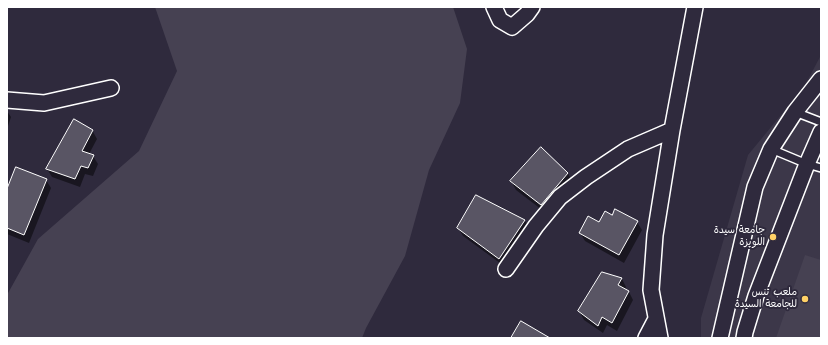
<!DOCTYPE html>
<meta charset="utf-8">
<style>
body{margin:0}
#map{position:relative;width:828px;height:345px;overflow:hidden;background:#2f2a3d;font-family:Kalam,sans-serif}
canvas{display:block}
.frame{position:absolute;inset:0;border:8px solid #fff;pointer-events:none}
</style>
<div id="map">
<canvas width="828" height="345"></canvas>
<div class="frame"></div>
</div>
<script>
const ctx = document.querySelector('canvas').getContext('2d');
ctx.lineJoin = 'round';
function fillPath(path, color) { ctx.fillStyle = color; ctx.fill(path, 'evenodd'); }
function trace(path, color, width, dash) { ctx.strokeStyle = color; ctx.lineWidth = width; ctx.lineCap = dash ? 'butt' : 'round'; ctx.setLineDash(dash || []); ctx.stroke(path); }
function drawText(font, color, halo, rows, align = 'center') {
  ctx.font = font + ' Kalam,"Playpen Sans Arabic",sans-serif'; ctx.lineWidth = 4; ctx.setLineDash([]); ctx.textBaseline = 'middle'; ctx.strokeStyle = halo; ctx.fillStyle = color; for (const [text, x, y, turn = 0] of rows) {
    ctx.save(); ctx.translate(x, y); ctx.rotate((+turn || 0) * Math.PI / 180); ctx.textAlign = isNaN(turn) ? turn : align; if (halo) ctx.strokeText(text, 0, 0); ctx.fillText(text, 0, 0); ctx.restore();
  }
}
fillPath(new Path2D(`
 M 821,55 L 821,338 L 701,338 L 701,318 L 748,155 L 804,87 Z`), '#3c3749');
fillPath(new Path2D(`
 M 155,7 L 453,7 L 467,49 L 460,103 L 429,170 L 405,256 L 366,328 L 362,338 L 7,338 L 7,295 L 38,239 L 139,151 L 177,71 Z
 M 805,255 L 821,260 L 821,338 L 776,338 Z`), '#464152');
fillPath(new Path2D(`
 M 7,111 L 11,117 L 7,129 Z
 M 92,130 L 97,139 L 89,154 L 93,156 L 98,164 L 93,176 L 85,174 L 80,187 L 52,177 L 47,169 Z
 M 568,173 L 572,182 L 546,213 L 516,190 L 511,181 Z
 M 46,180 L 51,188 L 29,243 L 7,234 L 7,191 Z
 M 477,196 L 525,221 L 530,229 L 504,266 L 463,236 L 458,228 Z
 M 612,216 L 637,222 L 642,230 L 624,263 L 585,241 L 580,233 L 600,224 Z
 M 603,273 L 622,279 L 626,287 L 625,290 L 629,292 L 633,300 L 617,331 L 607,325 L 603,333 L 584,320 L 579,311 Z`), '#0007');
const building = new Path2D(`
 M 74,119 L 93,130 L 82,151 L 94,155 L 88,168 L 81,166 L 75,179 L 46,169 Z
 M 541,147 L 568,173 L 541,205 L 510,181 Z
 M 16,167 L 47,179 L 24,235 L 7,228 L 7,189 Z
 M 476,195 L 525,220 L 499,259 L 457,228 Z
 M 615,209 L 638,221 L 619,255 L 579,233 L 588,216 L 599,222 L 605,211 L 612,215 Z
 M 602,272 L 622,278 L 618,285 L 629,291 L 612,323 L 602,317 L 598,326 L 578,311 Z
 M 521,321 L 550,338 L 511,338 Z`);
fillPath(building, '#595564');
trace(building, '#fff', 1);
const service = new Path2D(`
 M 795,112 L 821,122
 M 771,149 L 807,164 L 821,168`);
const minor = new Path2D(`
 M 494,7 L 500,20 L 512,27 L 527,14 L 532,7
 M 7,100 L 44,103 L 111,88
 M 506,269 L 536,226 L 560,197 L 586,177 L 628,149 L 672,130
 M 646,338 L 656,319
 M 660,338 L 651,290 L 655,235 L 672,130 L 695,7
 M 720,338 L 755,187 L 771,149 L 795,112 L 821,79
 M 744,338 L 745,332 L 756,296 L 807,164 L 821,132`);
trace(service, '#fff', 10);
trace(minor, '#fff', 18);
trace(service, '#2f2a3d', 7);
trace(minor, '#2f2a3d', 15);
for (const [x, y, r, color] of [
 [773,237,4,"#ffd166"],
 [805,299,4,"#ffd166"]
]) { const dot = new Path2D(); dot.arc(x, y, r, 0, 2 * Math.PI); ctx.fillStyle = color; ctx.fill(dot); trace(dot, '#2f2a3d', 1.5); }
drawText('10px', '#fff', '#2f2a3d', [
 ["جامعة سيدة",765,231],
 ["اللويزة",765,243],
 ["ملعب تنس",797,293],
 ["للجامعة السيدة",797,305]
], 'right');
</script>
